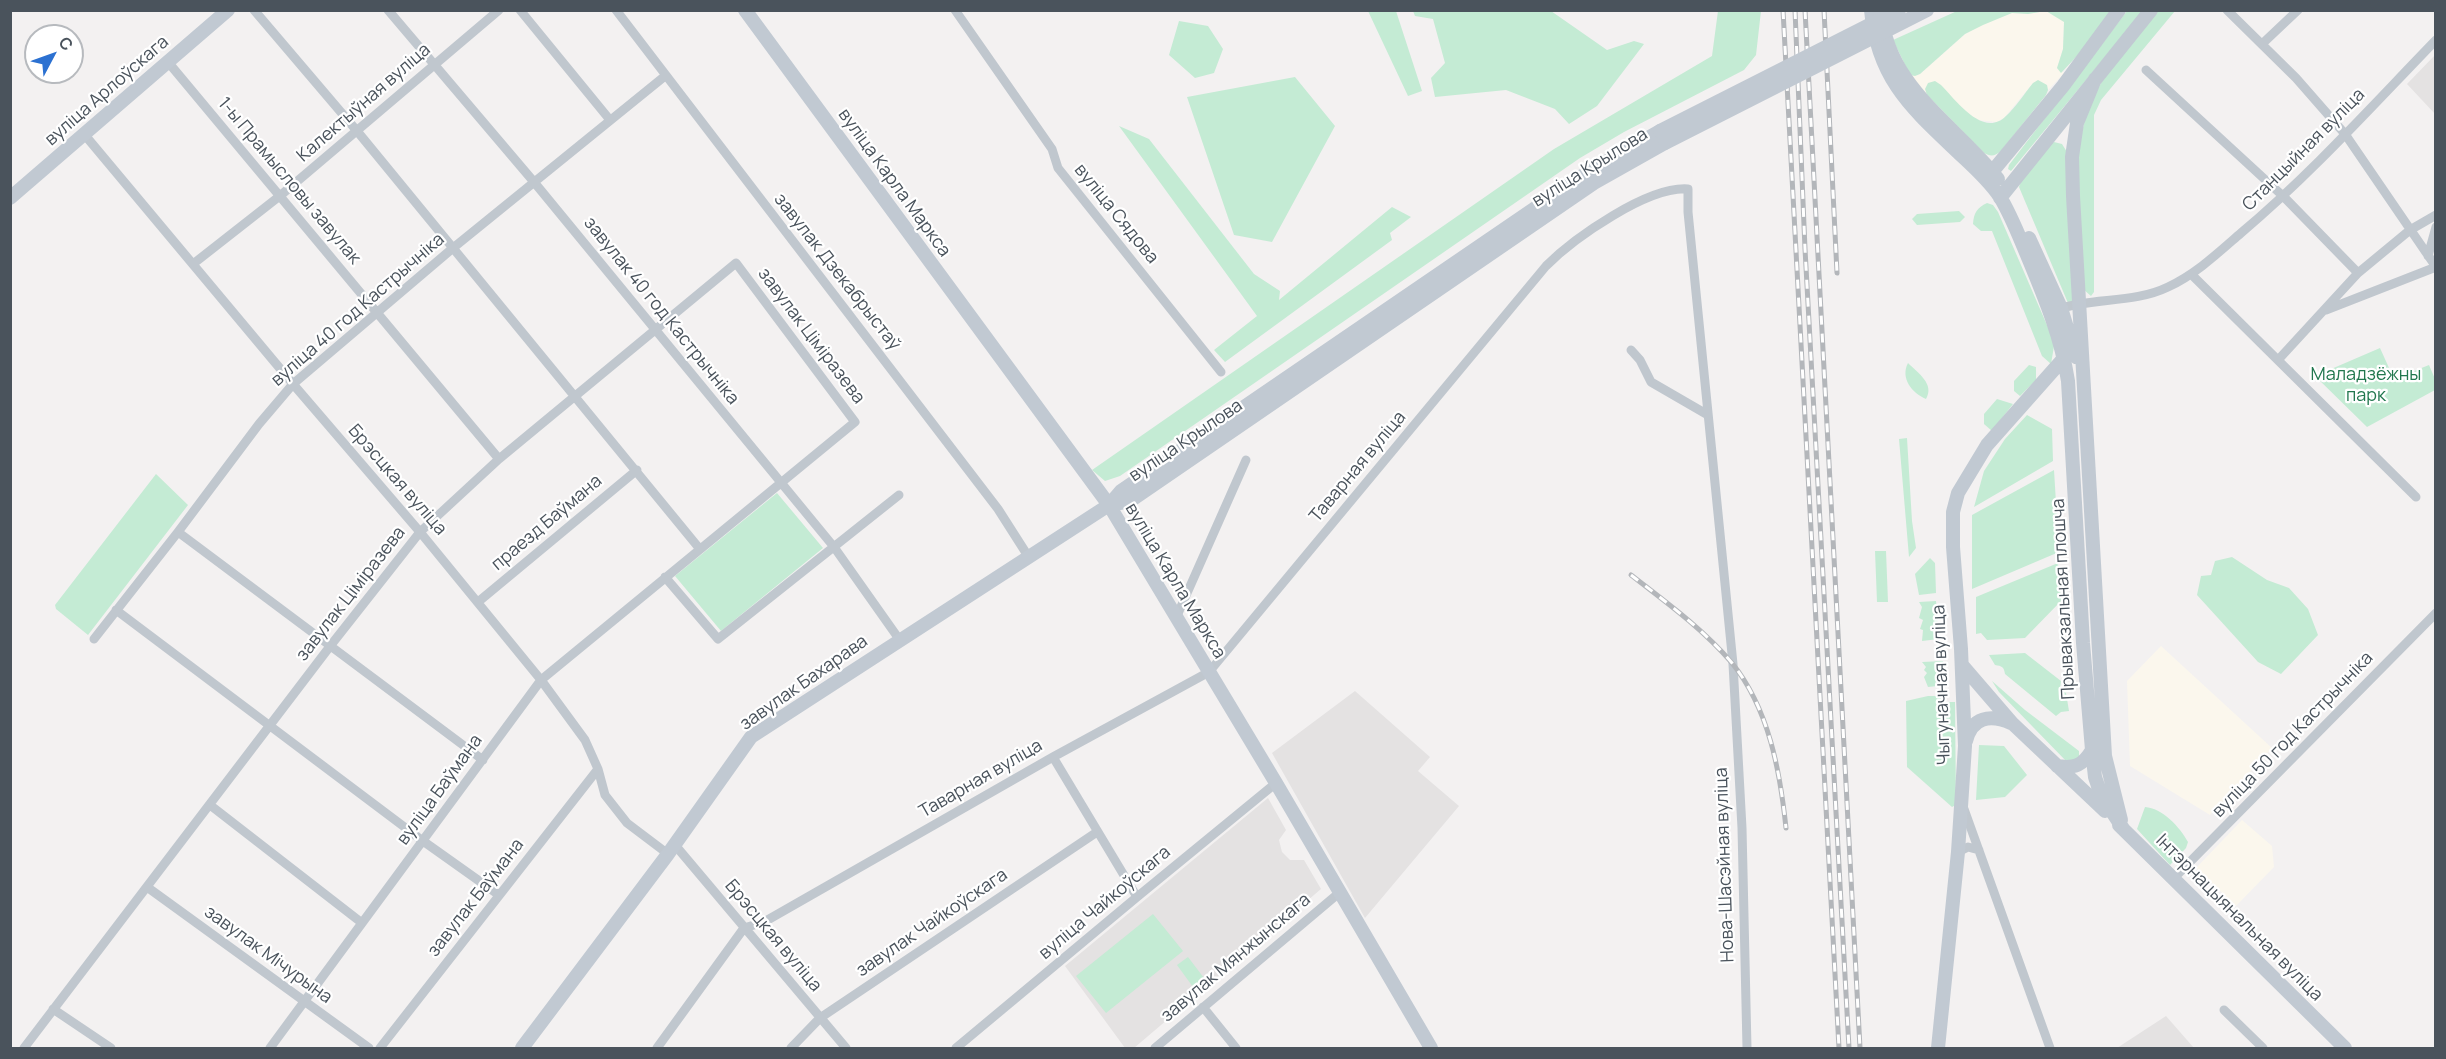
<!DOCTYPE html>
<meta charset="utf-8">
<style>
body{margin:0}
#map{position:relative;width:2446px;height:1059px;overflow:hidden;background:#f3f1f1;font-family:Manrope,sans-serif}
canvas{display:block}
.frame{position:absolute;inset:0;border:12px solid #4a535c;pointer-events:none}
.north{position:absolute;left:24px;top:24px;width:60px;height:60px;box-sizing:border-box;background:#fff;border:2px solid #b7babe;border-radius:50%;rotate:49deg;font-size:16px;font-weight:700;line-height:24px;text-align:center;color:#4a535c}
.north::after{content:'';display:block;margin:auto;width:21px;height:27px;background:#2c71d1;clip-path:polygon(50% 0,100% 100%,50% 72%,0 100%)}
</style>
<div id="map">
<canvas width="2446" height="1059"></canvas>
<div class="frame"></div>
<div class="north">С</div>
</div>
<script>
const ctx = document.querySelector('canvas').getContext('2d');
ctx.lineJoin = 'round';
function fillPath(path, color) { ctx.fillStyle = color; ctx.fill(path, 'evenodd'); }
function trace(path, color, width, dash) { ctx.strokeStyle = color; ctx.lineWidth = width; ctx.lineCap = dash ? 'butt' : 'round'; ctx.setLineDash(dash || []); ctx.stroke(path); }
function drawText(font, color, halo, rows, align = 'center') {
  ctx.font = font + ' Manrope,sans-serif'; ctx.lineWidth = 4.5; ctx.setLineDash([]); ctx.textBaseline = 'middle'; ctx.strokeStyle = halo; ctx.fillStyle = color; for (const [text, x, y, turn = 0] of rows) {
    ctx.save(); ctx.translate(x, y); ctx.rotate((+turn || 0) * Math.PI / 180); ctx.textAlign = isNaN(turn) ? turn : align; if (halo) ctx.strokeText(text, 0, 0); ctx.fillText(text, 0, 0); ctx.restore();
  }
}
fillPath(new Path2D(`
 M 2046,11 L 2064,21 L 2063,49 L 2057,68 L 2064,73 L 2048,90 L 2047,85 L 2033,83 L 2004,118 L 1997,122 L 1977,120 L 1969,114 L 1927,95 L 1910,75 L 1920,74 L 1965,34 L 1983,24 L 2012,13 L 2028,14 Z
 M 2161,646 L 2272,748 L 2210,815 L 2130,766 L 2127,681 Z
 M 2242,820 L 2272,846 L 2274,867 L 2236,906 L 2196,868 Z`), '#fbf7ed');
fillPath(new Path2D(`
 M 2435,55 L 2435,114 L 2407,84 Z
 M 1355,691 L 1430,757 L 1418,771 L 1459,806 L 1365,918 L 1272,753 Z
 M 1268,798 L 1286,830 L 1279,840 L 1282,852 L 1290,860 L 1304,860 L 1321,889 L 1134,1048 L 1125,1048 L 1065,966 Z
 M 2166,1016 L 2194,1048 L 2117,1048 Z`), '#e4e2e2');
fillPath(new Path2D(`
 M 1368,11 L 1396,11 L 1422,91 L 1408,96 Z
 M 1413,11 L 1551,11 L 1607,50 L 1634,41 L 1644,44 L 1597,106 L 1569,124 L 1555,109 L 1506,90 L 1435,97 L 1431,78 L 1445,63 L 1433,19 L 1415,16 Z
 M 1718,11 L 1761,11 L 1756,55 L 1744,70 L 1624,132 L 1580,158 L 1120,476 L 1105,481 L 1092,470 L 1554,149 L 1712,56 Z
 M 1957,11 L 2046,11 L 2028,14 L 2012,13 L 1983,25 L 1965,34 L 1920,74 L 1915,76 L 1910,75 L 1893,40 Z
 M 2046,11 L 2111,11 L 2093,39 L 2061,73 L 2057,68 L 2063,49 L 2064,22 Z
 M 2127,11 L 2143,11 L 2011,171 L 2008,169 L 2009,165 Z
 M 2157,11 L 2175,11 L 2101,100 L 2094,115 L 2094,292 L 2091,296 L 2083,289 C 2081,235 2069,158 2089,108 C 2103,71 2132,41 2157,11 Z
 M 1179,21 L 1208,26 L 1223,49 L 1214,73 L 1195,78 L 1169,55 Z
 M 1295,77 L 1335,126 L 1272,242 L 1234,235 L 1187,97 Z
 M 2038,80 L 2047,85 L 2048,90 L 2046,95 L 2001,151 C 1995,156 1991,157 1984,153 L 1927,95 L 1925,89 L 1928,83 L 1935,81 L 1941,85 C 1955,99 1983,139 2006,116 C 2016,107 2024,94 2033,83 Z
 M 1119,126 L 1149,139 L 1254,274 L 1280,291 L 1279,300 L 1392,207 L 1411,217 L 1390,233 L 1392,240 L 1225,362 L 1214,350 L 1257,316 Z
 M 2054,142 L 2062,144 L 2067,152 L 2073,287 L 2072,302 L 2068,303 L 2019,187 L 2021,181 L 2051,143 Z
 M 1987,203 L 1993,205 L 1998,212 L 2050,332 L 2054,346 L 2051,364 L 2042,356 L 1992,231 L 1981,231 L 1973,224 C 1974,212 1977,208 1987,203 Z
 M 1959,211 L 1965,217 L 1960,222 L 1917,225 L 1912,219 L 1917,214 Z
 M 2380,348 L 2394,379 L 2429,365 L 2435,379 L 2435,390 L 2367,427 L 2315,376 Z
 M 1908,363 C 1918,373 1935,384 1926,399 C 1912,393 1900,378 1908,363 Z
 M 2029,365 L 2036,367 L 2036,380 L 2020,396 L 2014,391 L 2014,381 Z
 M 1997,399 L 2013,404 L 1992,431 L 1984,424 L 1984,414 Z
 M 2027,415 L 2052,429 L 2053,461 L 1974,507 L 1984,471 L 2005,439 Z
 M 1907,438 L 1912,521 L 1916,548 L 1909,557 L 1899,439 Z
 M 2054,470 L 2059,552 L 1972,589 L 1972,515 Z
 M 156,474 L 188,505 L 88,635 L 56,609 L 55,605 Z
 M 777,493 L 823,548 L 721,631 L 675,576 Z
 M 1875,551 L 1886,551 L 1888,602 L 1877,602 Z
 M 2232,557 L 2267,580 L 2289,588 L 2308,609 L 2318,635 L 2281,674 L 2258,662 L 2197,595 L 2201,576 L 2211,575 L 2215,561 Z
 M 1930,558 L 1935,563 L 1936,593 L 1919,595 L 1915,574 Z
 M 2058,563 L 2061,601 L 2025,638 L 1987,640 L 1981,633 L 1976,634 L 1976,597 Z
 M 1936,601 L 1939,639 L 1922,641 L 1923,630 L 1920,629 L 1923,620 L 1919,618 L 1922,607 L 1919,602 Z
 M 2025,653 L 2061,681 L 2060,689 L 2066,693 L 2069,711 L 2061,712 L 2056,716 L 2005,674 C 2004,667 2002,666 1995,665 L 1989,655 Z
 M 1943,661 L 1947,685 L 1928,687 L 1924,677 L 1927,673 L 1924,670 L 1926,667 L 1922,662 Z
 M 1992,681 L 2025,710 L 2079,751 L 2079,757 L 2074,762 L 2067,762 L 1999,692 Z
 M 1928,696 L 1942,696 L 1943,702 L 1955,702 L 1956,805 L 1952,807 L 1907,767 L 1906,701 Z
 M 1979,745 L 2004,746 L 2027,775 L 2005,797 L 1976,800 Z
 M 2145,807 C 2162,808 2180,827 2188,842 L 2186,848 L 2170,865 L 2137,829 Z
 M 1153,914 L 1183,951 L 1106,1013 L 1076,976 Z
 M 1188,957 L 1204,978 L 1193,987 L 1177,965 Z`), '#c4ebd4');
trace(new Path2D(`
 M 254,10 L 357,131 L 699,548
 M 388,10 L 534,182 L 834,547 L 899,639
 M 520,10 L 610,120
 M 616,10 L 998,509 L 1028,556
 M 955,10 L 1052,149 L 1058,168 L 1221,372
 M 2227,10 L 2296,78 L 2345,134 L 2436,267
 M 2262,44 L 2298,10
 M 168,62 L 499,459
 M 2146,70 L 2284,197 L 2358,273
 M 84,134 L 293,384 L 420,532 L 541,680 L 585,740 L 598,769 L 605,795 L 627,823 L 668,854
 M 2428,256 L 2436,227
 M 193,264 L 281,195 L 499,10
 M 2192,275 L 2416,497
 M 2056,310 C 2092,297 2133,304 2168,287 C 2196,274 2218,253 2241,233 C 2311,174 2372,106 2436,40
 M 2326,310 L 2436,267
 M 1631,350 L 1640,360 L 1651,382 L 1708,415
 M 2278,360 L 2358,273 L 2410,230 L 2436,215
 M 178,532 L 483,760
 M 665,577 L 718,639 L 899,495
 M 478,602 L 637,470
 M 116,610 L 423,841 L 499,895
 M 1176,618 L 1246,460
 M 94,639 L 178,532 L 259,424 L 293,384 L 453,248 L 665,76
 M 1053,757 L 1137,897
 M 210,805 L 362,923
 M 1964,809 L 2050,1048
 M 675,845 L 846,1048
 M 1958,852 L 1968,847 L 1979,850
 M 2173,879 L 2436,613
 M 147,887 L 369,1048
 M 1203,1007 L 1236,1048
 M 53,1009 L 111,1048
 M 2224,1010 L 2263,1048
 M 24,1048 L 331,645 L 420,532 L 499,459 L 736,263 L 855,422 L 541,680 L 270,1048
 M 380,1048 L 598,769
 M 657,1048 L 744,928 L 764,922 L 1053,757 L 1209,672 L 1546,266 C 1574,238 1648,186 1688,189 L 1688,212 L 1733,664 L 1742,828 L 1747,1048
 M 791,1048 L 820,1018 L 1097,832
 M 956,1048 L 1137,897 L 1276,783
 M 1155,1048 L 1339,893`), '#c0c7ce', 9);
trace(new Path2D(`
 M 745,10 L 1109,505 L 1276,783 L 1431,1048
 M 1871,10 C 1878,82 1914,110 1963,157 C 1976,169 1990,182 2000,197 C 2011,215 2019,236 2027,255 C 2044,296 2061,336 2068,381 L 2083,643 L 2092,750 L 2095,777 L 2101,795 L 2124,830
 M 1881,10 C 1886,87 1955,124 1998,179
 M 2095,79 L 2077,123 L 2072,157 L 2073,196 L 2105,756 L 2121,820
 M 1987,178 L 2063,86 L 2119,10
 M 10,198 L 228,10
 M 2000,198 L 2151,10
 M 2029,238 L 2061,308 L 2076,357
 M 1109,505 L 1130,501 L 1594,183 L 1665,143
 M 1962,665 L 2012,723 L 2105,811
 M 1966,741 C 1972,717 1990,714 2011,723
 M 2057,766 C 2075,769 2083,765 2092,750
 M 2119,825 L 2345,1048
 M 522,1048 L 668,854 L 751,737 L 1109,505 L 1121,491 L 1588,172 L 1660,131
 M 1938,1048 L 1958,852 L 1965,746 L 1961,649 L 1953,547 L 1953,512 L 1958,493 L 1987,445 L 2065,357`), '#c1c9d2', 14);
const rail = new Path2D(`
 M 1783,10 L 1839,1048
 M 1795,10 L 1805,249 L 1849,1048
 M 1805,10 L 1860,1048
 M 1824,10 L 1837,273
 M 1631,575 C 1666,602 1703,629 1732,663 C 1769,709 1780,771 1786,828`);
trace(rail, '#b3b6ba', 5);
trace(rail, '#fff', 3, [9]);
trace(new Path2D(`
 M 1660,131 L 1899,10
 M 1665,143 L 1927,10`), '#c1c9d2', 14);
drawText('18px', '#4a535c', '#fff', [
 ["вуліца Арлоўскага",107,91,-41],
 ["Калектыўная вуліца",364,103,-41],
 ["Станцыйная вуліца",2304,150,-45],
 ["вуліца Крылова",1590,168,-32],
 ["1-ы Прамысловы завулак",289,181,50],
 ["вуліца Карла Маркса",894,183,54],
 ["вуліца Сядова",1116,214,51],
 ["завулак Дзекабрыстаў",837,272,52],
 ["вуліца 40 год Кастрычніка",358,310,-41],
 ["завулак 40 год Кастрычніка",661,311,51],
 ["завулак Ціміразева",811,336,53],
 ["вуліца Крылова",1186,441,-34],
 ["Таварная вуліца",1358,467,-50],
 ["Брэсцкая вуліца",397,480,49],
 ["праезд Баўмана",547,523,-40],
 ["вуліца Карла Маркса",1175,581,59],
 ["завулак Ціміразева",351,594,-52],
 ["Прывакзальная плошча",2064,599,-93],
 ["завулак Бахарава",804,683,-35],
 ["Чыгуначная вуліца",1942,685,-92],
 ["вуліца 50 год Кастрычніка",2293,735,-46],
 ["Таварная вуліца",981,779,-30],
 ["вуліца Баўмана",440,790,-54],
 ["Нова-Шасэйная вуліца",1725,865,-92],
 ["завулак Баўмана",476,898,-52],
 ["вуліца Чайкоўскага",1105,903,-40],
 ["Інтэрнацыянальная вуліца",2239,918,45],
 ["завулак Чайкоўскага",932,923,-34],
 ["Брэсцкая вуліца",773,936,50],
 ["завулак Мічурына",268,955,36],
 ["завулак Мянжынскага",1236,958,-40]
]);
drawText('18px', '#21774e', '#fff', [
 ["Маладзёжны",2366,375],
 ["парк",2366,396]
]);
</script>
